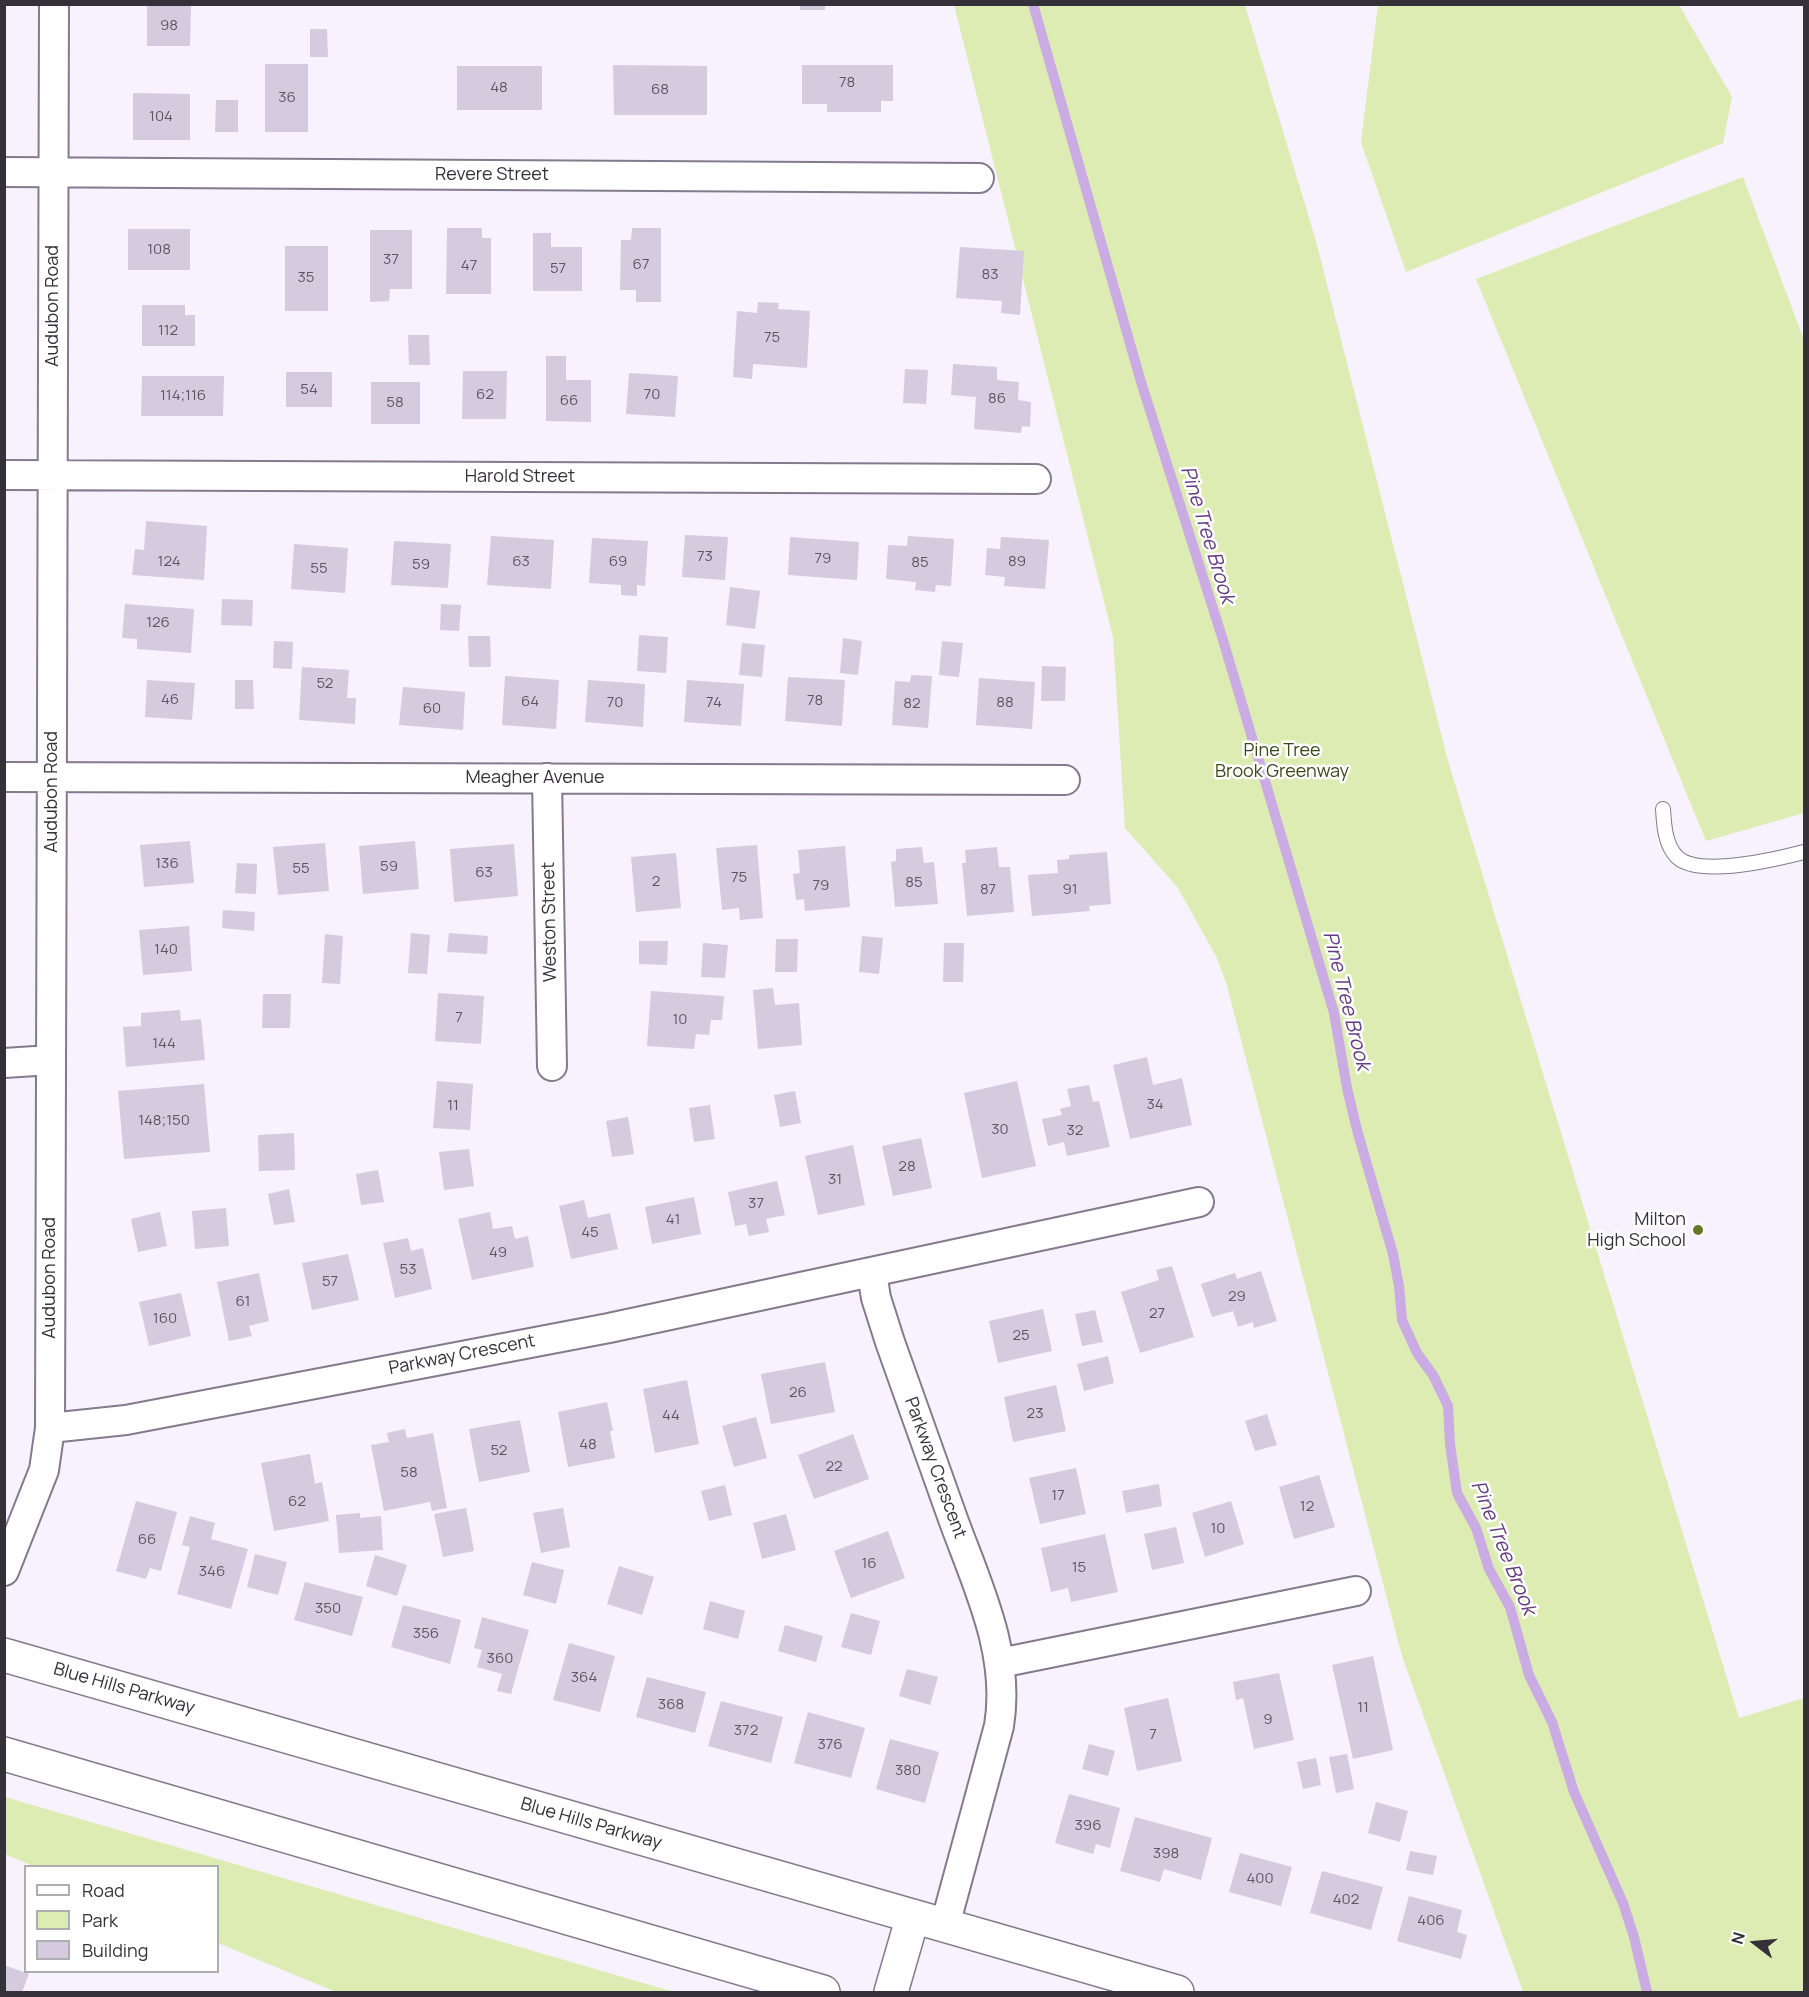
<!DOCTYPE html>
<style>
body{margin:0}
#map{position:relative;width:1809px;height:1997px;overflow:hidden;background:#f8f1fe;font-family:Manrope,sans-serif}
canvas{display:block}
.frame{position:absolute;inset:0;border:6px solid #353139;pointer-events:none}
.legend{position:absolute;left:24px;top:1865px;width:195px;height:108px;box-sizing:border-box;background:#fff;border:2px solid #aeadb0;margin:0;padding:8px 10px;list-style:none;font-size:18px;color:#353139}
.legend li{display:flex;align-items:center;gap:12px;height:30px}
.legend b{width:30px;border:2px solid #aeadb0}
.north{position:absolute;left:1725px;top:1913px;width:60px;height:60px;-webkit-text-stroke:4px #fff;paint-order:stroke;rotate:286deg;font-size:16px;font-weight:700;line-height:24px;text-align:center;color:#353139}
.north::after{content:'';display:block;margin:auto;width:21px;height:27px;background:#353139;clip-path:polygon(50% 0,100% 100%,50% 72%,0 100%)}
</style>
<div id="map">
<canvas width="1809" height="1997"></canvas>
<div class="frame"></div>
<ul class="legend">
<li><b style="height:8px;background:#fff"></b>Road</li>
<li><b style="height:16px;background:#ddecb3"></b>Park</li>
<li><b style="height:16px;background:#d6cadf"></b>Building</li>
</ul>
<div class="north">N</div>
</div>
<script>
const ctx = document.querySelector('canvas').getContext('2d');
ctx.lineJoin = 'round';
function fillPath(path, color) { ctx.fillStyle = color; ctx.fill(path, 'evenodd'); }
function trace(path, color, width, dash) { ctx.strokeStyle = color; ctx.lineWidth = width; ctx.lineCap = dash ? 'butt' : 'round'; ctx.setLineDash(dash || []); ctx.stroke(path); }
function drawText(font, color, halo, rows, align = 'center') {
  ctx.font = font + ' Manrope,sans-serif'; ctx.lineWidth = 5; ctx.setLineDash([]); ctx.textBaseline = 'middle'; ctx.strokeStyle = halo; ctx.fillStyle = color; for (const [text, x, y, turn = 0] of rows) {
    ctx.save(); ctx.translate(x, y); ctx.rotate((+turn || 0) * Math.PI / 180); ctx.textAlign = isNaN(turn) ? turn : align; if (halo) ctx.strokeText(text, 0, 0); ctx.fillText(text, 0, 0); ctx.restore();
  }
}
fillPath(new Path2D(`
 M 954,5 L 1245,5 L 1316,241 L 1448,761 L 1739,1718 L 1804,1698 L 1804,1992 L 1523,1992 L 1402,1656 L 1227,986 L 1217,958 L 1178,888 L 1125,828 L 1113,637 Z
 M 1378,5 L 1679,5 L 1732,97 L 1723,143 L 1406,272 L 1361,142 Z
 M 1743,177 L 1804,340 L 1804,813 L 1706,841 L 1476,279 Z
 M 4,1797 L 5,1797 L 674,1992 L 336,1992 L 218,1943 L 218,1866 L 33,1866 L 5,1854 Z`), '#ddecb3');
trace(new Path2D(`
 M 1033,4 L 1141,382 L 1223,640 L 1334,1013 L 1347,1088 L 1357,1130 L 1393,1254 L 1399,1286 L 1402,1320 L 1417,1353 L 1433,1375 L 1448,1406 L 1450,1444 L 1457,1493 L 1476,1528 L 1489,1569 L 1510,1607 L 1529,1675 L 1552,1722 L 1574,1792 L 1623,1903 L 1634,1937 L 1647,1992`), '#caabe4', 10);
fillPath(new Path2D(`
 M 800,4 L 825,4 L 825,10 L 800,10 Z
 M 147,6 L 191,6 L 190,46 L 147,46 Z
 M 310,29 L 327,29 L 328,57 L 310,57 Z
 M 265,64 L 308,64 L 308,132 L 265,132 Z
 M 613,65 L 707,66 L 707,115 L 614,115 Z
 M 802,65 L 893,65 L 893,101 L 881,101 L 881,112 L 827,112 L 827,104 L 802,104 Z
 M 457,66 L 542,66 L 542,110 L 457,110 Z
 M 133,93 L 190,94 L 190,140 L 133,140 Z
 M 216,100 L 238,100 L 238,132 L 215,132 Z
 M 447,228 L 482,228 L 482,238 L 491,238 L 491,294 L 446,294 Z
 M 632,228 L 661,228 L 661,302 L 636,302 L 636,290 L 620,290 L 621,240 L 631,240 Z
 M 128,229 L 190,229 L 190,270 L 128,270 Z
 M 370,230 L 412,230 L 412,289 L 390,289 L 389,301 L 370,302 Z
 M 533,233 L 551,233 L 551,247 L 582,247 L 582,291 L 533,291 Z
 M 285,246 L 328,246 L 328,311 L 285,311 Z
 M 960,247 L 1024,251 L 1020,315 L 1001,313 L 1002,301 L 956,298 Z
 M 758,302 L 779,303 L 778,309 L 810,311 L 807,368 L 753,364 L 752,379 L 733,377 L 737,311 L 757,313 Z
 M 142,305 L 185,305 L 185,315 L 195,315 L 195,346 L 142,346 Z
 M 408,335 L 429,335 L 430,365 L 409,365 Z
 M 546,356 L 566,356 L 566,380 L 591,380 L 591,422 L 546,421 Z
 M 953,364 L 997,367 L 997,380 L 1019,382 L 1018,400 L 1031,402 L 1030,427 L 1022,426 L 1021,433 L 974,429 L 976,397 L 951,395 Z
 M 905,369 L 928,370 L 926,404 L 903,403 Z
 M 463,371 L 507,371 L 506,419 L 462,419 Z
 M 286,372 L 332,372 L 332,407 L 286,407 Z
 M 629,373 L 678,376 L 675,417 L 626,414 Z
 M 142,376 L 224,376 L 223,416 L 141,416 Z
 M 371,382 L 420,382 L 420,424 L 371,424 Z
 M 146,521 L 207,526 L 204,580 L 132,575 L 135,549 L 144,550 Z
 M 685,535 L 728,537 L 725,580 L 682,577 Z
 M 491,536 L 554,540 L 551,589 L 487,585 Z
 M 908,536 L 954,539 L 951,586 L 936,585 L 935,592 L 915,590 L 916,582 L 886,579 L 888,545 L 907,546 Z
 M 790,537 L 859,542 L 857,580 L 788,575 Z
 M 1001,537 L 1049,540 L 1045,589 L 1004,586 L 1005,577 L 985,575 L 987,548 L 1000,549 Z
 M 592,538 L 648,541 L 645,586 L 637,585 L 637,596 L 621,595 L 621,585 L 589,583 Z
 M 394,541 L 451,544 L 448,588 L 391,585 Z
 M 294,544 L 348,548 L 345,593 L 291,589 Z
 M 730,587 L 760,591 L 755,629 L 726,625 Z
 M 222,599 L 253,600 L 252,626 L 221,625 Z
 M 125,604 L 194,609 L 191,653 L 137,649 L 137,639 L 122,638 Z
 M 441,604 L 461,605 L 459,631 L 440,630 Z
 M 639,635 L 668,637 L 666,673 L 637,671 Z
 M 468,636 L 490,636 L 491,667 L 469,667 Z
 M 843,638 L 862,641 L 858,675 L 840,673 Z
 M 274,641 L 293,642 L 292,669 L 273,668 Z
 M 942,641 L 963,643 L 959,677 L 939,675 Z
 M 742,643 L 765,645 L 762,677 L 739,675 Z
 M 1042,666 L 1066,667 L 1065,701 L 1041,701 Z
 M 302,667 L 349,670 L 347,698 L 356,698 L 355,724 L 299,720 Z
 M 911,675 L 932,676 L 928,728 L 892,725 L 895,681 L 910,682 Z
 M 505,676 L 559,680 L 556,729 L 502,725 Z
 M 788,677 L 845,680 L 842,726 L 785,721 Z
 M 979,678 L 1035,682 L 1032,729 L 976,725 Z
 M 147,680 L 195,683 L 192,720 L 145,717 Z
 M 235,680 L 253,680 L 254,709 L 235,709 Z
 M 588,680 L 645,684 L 643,727 L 585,722 Z
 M 687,680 L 744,684 L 741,726 L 684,722 Z
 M 403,687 L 465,692 L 463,730 L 399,725 Z
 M 190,841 L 194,883 L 144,887 L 140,845 Z
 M 415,841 L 419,889 L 363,894 L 359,846 Z
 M 325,843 L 329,891 L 278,895 L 273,847 Z
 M 514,844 L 518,896 L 454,902 L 450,849 Z
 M 757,845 L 763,918 L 740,920 L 739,908 L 722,910 L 716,848 Z
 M 845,846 L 850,907 L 805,911 L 804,899 L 796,900 L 793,874 L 800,873 L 798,850 Z
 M 922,847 L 924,863 L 934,862 L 938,904 L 895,907 L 891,862 L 896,861 L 896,849 Z
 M 997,847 L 999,867 L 1010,867 L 1014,912 L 967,916 L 962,863 L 966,863 L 965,850 Z
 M 1107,852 L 1111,904 L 1089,906 L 1090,911 L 1032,916 L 1028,875 L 1058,873 L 1057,860 L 1069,859 L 1069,855 Z
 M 676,853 L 681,908 L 636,912 L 631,857 Z
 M 237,863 L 257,864 L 256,894 L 235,893 Z
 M 223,910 L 255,912 L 254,931 L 222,928 Z
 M 189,926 L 192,971 L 143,975 L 139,930 Z
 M 411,933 L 430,935 L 427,974 L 408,973 Z
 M 449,933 L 488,936 L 487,954 L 447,952 Z
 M 325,934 L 343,936 L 340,984 L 322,983 Z
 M 862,936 L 883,938 L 879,974 L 859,972 Z
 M 776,939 L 798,939 L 797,972 L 775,972 Z
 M 639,941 L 668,941 L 667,965 L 639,964 Z
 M 703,943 L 728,945 L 725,978 L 701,977 Z
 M 944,943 L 964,943 L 963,982 L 943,982 Z
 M 773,988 L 775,1005 L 799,1003 L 802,1045 L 758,1049 L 753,990 Z
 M 651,991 L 724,996 L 722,1020 L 711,1020 L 709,1035 L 696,1034 L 694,1049 L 647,1046 Z
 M 438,993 L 484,996 L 481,1044 L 435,1041 Z
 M 263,994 L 291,994 L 290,1028 L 262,1028 Z
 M 180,1010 L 181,1021 L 201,1019 L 205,1060 L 126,1067 L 123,1027 L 141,1026 L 141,1013 Z
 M 1147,1057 L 1153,1085 L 1182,1078 L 1192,1125 L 1130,1139 L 1113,1065 Z
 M 437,1081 L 473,1084 L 470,1130 L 433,1128 Z
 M 1017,1081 L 1036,1166 L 982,1178 L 964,1093 Z
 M 204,1084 L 210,1152 L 124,1159 L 118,1091 Z
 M 1089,1085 L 1093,1102 L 1099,1101 L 1110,1147 L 1067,1156 L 1064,1142 L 1048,1146 L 1042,1119 L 1062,1115 L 1060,1109 L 1071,1106 L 1067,1089 Z
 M 795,1091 L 801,1123 L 780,1127 L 774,1095 Z
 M 710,1105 L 715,1139 L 694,1142 L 689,1108 Z
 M 628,1117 L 634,1154 L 612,1157 L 606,1121 Z
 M 294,1133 L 295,1170 L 259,1171 L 258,1135 Z
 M 921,1138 L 932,1188 L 893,1196 L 882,1146 Z
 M 853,1145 L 865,1205 L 818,1215 L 805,1156 Z
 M 469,1149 L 474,1186 L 444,1190 L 439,1152 Z
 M 378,1170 L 384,1202 L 361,1205 L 356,1174 Z
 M 777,1181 L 785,1215 L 766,1219 L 769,1232 L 749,1236 L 746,1224 L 735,1226 L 728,1192 Z
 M 289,1189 L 295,1222 L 274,1225 L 268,1194 Z
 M 694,1197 L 701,1234 L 652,1244 L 645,1207 Z
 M 584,1200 L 588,1218 L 610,1213 L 618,1249 L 571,1259 L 559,1206 Z
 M 226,1208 L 229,1246 L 195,1249 L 192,1211 Z
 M 160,1212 L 167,1246 L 138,1252 L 131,1219 Z
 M 490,1212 L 493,1229 L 512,1226 L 515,1239 L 528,1236 L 534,1267 L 472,1280 L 458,1219 Z
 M 408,1238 L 411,1251 L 423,1248 L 432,1289 L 395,1298 L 383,1243 Z
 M 348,1254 L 359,1300 L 312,1310 L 302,1263 Z
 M 1172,1266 L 1194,1337 L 1140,1353 L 1121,1292 L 1159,1280 L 1156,1270 Z
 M 1261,1271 L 1277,1321 L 1254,1328 L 1253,1322 L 1238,1327 L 1233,1311 L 1212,1317 L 1201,1284 L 1235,1273 L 1237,1279 Z
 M 259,1273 L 269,1321 L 249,1326 L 252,1336 L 229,1341 L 217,1282 Z
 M 181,1293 L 191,1336 L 149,1346 L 139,1302 Z
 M 1043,1309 L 1052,1351 L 998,1363 L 989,1321 Z
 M 1095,1310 L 1103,1342 L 1082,1346 L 1075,1314 Z
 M 1108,1356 L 1114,1383 L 1084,1391 L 1077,1364 Z
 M 825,1362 L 835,1412 L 771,1424 L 761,1374 Z
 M 687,1380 L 699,1444 L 655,1453 L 643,1389 Z
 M 1056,1385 L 1066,1431 L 1013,1442 L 1004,1397 Z
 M 607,1402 L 613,1431 L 610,1431 L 615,1458 L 568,1467 L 558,1412 Z
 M 1267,1414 L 1277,1445 L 1255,1451 L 1245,1421 Z
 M 756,1417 L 767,1458 L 734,1467 L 722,1426 Z
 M 520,1420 L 530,1472 L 479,1482 L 469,1429 Z
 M 405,1429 L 407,1438 L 433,1433 L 447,1508 L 432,1511 L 430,1502 L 384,1511 L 371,1445 L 389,1442 L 387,1433 Z
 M 853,1434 L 869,1479 L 814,1499 L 798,1455 Z
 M 310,1454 L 315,1484 L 322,1482 L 329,1521 L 274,1531 L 261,1463 Z
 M 1076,1468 L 1086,1514 L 1040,1524 L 1029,1478 Z
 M 1319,1475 L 1335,1527 L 1294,1539 L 1279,1487 Z
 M 1159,1484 L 1162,1506 L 1126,1513 L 1122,1491 Z
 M 725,1485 L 732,1515 L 709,1521 L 701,1491 Z
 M 136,1501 L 177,1512 L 161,1571 L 150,1568 L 146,1579 L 116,1571 Z
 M 1231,1501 L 1244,1544 L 1205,1557 L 1192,1513 Z
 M 466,1508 L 474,1551 L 443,1557 L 434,1514 Z
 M 563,1508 L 570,1547 L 541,1553 L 533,1513 Z
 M 360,1513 L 360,1518 L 381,1516 L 383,1550 L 339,1553 L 336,1515 Z
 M 786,1514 L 796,1550 L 762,1559 L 753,1523 Z
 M 190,1516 L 215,1523 L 211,1539 L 248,1549 L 231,1609 L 177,1594 L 190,1547 L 182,1545 Z
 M 1176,1527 L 1184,1563 L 1152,1570 L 1144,1534 Z
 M 888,1531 L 905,1578 L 851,1598 L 834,1551 Z
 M 1105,1534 L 1118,1592 L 1071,1602 L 1068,1588 L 1051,1592 L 1041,1548 Z
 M 255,1554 L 287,1562 L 278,1595 L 247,1587 Z
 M 375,1555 L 407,1565 L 397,1596 L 366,1586 Z
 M 532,1562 L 564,1570 L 556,1604 L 523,1595 Z
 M 619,1566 L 654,1577 L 642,1615 L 607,1604 Z
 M 305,1582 L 363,1597 L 352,1636 L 294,1620 Z
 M 710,1601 L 745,1611 L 738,1639 L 703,1629 Z
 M 403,1605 L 461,1620 L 450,1664 L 391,1647 Z
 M 851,1613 L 880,1621 L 871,1655 L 841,1647 Z
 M 482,1617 L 529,1630 L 511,1694 L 497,1691 L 502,1674 L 477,1667 L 482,1650 L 474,1648 Z
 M 785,1625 L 823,1636 L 816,1662 L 778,1651 Z
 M 569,1643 L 615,1656 L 600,1712 L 553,1700 Z
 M 1373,1656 L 1393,1750 L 1353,1759 L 1332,1665 Z
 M 907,1669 L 938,1677 L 930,1705 L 899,1696 Z
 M 1279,1673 L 1294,1740 L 1254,1749 L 1243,1698 L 1236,1700 L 1233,1682 Z
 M 647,1677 L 706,1692 L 695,1733 L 636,1717 Z
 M 1168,1698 L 1182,1761 L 1137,1771 L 1124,1708 Z
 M 721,1701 L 783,1717 L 771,1763 L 708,1746 Z
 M 808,1712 L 865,1728 L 851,1778 L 794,1763 Z
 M 890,1739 L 939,1752 L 925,1803 L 876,1789 Z
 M 1089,1744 L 1115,1751 L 1108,1776 L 1082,1769 Z
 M 1347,1754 L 1354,1789 L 1336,1793 L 1329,1757 Z
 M 1316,1758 L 1321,1785 L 1303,1789 L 1297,1762 Z
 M 1069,1794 L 1120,1808 L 1110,1848 L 1096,1844 L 1093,1854 L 1055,1843 Z
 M 1376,1802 L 1408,1811 L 1400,1842 L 1368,1833 Z
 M 1135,1817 L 1212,1838 L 1201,1880 L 1164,1869 L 1160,1882 L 1120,1871 Z
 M 1410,1851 L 1437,1856 L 1433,1875 L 1406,1870 Z
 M 1240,1853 L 1292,1867 L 1281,1906 L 1229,1892 Z
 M 1322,1871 L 1383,1887 L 1371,1930 L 1310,1913 Z
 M 1409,1896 L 1462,1910 L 1457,1932 L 1467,1935 L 1461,1959 L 1397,1941 Z
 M 4,1965 L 29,1974 L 22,1992 L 4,1992 Z`), '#d6cadf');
const lane = new Path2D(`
 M 1663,809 C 1664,825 1665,845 1677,857 C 1699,878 1777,859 1804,852`);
const street = new Path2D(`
 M 4,172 L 979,178
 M 4,475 L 1036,479
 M 4,777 L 1065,780
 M 547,778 L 552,1066
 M 4,1063 L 51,1060
 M 872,1273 L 876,1298 L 890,1342 C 911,1401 932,1460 953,1519 C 977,1585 1011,1653 999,1726 L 945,1925
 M 50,1428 L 126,1420 L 609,1328 L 1199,1202
 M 4,1571 L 44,1470 L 50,1428 L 54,4
 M 1000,1663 L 1356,1591`);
const secondary = new Path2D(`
 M 4,1655 L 1177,1992
 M 4,1754 L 823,1992
 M 891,1992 L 913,1916`);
trace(lane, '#847a8d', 16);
trace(street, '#847a8d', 32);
trace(secondary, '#847a8d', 36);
trace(lane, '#fff', 14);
trace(street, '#fff', 28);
trace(secondary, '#fff', 33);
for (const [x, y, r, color] of [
 [1698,1230,6,"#667725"]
]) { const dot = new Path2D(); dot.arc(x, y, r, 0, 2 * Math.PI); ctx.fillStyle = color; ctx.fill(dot); trace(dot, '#fff', 2); }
drawText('15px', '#5d5762', null, [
 ["98",169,26],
 ["78",847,83],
 ["48",499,88],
 ["68",660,90],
 ["36",287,98],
 ["104",161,117],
 ["108",159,250],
 ["37",391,260],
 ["67",641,265],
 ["47",469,266],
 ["57",558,269],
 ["83",990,275],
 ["35",306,278],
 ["112",168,331],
 ["75",772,338],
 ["54",309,390],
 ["62",485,395],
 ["70",652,395],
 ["114;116",183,396],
 ["86",997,399],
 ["66",569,401],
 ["58",395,403],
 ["73",705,557],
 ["79",823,559],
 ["124",169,562],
 ["63",521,562],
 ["69",618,562],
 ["89",1017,562],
 ["85",920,563],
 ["59",421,565],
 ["55",319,569],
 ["126",158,623],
 ["52",325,684],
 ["46",170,700],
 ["78",815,701],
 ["64",530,702],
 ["70",615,703],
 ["74",714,703],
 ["88",1005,703],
 ["82",912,704],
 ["60",432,709],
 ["136",167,864],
 ["59",389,867],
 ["55",301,869],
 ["63",484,873],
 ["75",739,878],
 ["2",656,882],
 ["85",914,883],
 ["79",821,886],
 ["87",988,890],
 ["91",1070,890],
 ["140",166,950],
 ["7",459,1018],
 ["10",680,1020],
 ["144",164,1044],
 ["34",1155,1105],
 ["11",453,1106],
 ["148;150",164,1121],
 ["30",1000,1130],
 ["32",1075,1131],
 ["28",907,1167],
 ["31",835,1180],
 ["37",756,1204],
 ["41",673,1220],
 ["45",590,1233],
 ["49",498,1253],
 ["53",408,1270],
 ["57",330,1282],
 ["29",1237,1297],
 ["61",243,1302],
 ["27",1157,1314],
 ["160",165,1319],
 ["25",1021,1336],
 ["26",798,1393],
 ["23",1035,1414],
 ["44",671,1416],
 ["48",588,1445],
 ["52",499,1451],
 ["22",834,1467],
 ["58",409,1473],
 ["17",1058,1496],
 ["62",297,1502],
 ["12",1307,1507],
 ["10",1218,1529],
 ["66",147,1540],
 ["16",869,1564],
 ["15",1079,1568],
 ["346",212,1572],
 ["350",328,1609],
 ["356",426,1634],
 ["360",500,1659],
 ["364",584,1678],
 ["368",671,1705],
 ["11",1363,1708],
 ["9",1268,1720],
 ["372",746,1731],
 ["7",1153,1735],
 ["376",830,1745],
 ["380",908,1771],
 ["396",1088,1826],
 ["398",1166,1854],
 ["400",1260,1879],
 ["402",1346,1900],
 ["406",1431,1921]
]);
drawText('18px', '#353139', '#fff', [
 ["Revere Street",492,175],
 ["Audubon Road",53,306,-90],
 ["Harold Street",520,477],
 ["Meagher Avenue",535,778],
 ["Audubon Road",52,792,-90],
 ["Weston Street",550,922,-91],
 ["Audubon Road",50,1278,-90],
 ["Parkway Crescent",462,1355,-11],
 ["Parkway Crescent",935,1468,70],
 ["Blue Hills Parkway",124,1689,16],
 ["Blue Hills Parkway",591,1824,16]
]);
drawText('18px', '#3d4718', '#fff', [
 ["Pine Tree",1282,751],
 ["Brook Greenway",1282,772]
]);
drawText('18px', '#353139', '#fff', [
 ["Milton",1686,1220],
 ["High School",1686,1241]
], 'right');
drawText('italic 20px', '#653c81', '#fff', [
 ["Pine Tree Brook",1207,535,73],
 ["Pine Tree Brook",1346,1001,76],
 ["Pine Tree Brook",1503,1548,68]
]);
</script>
